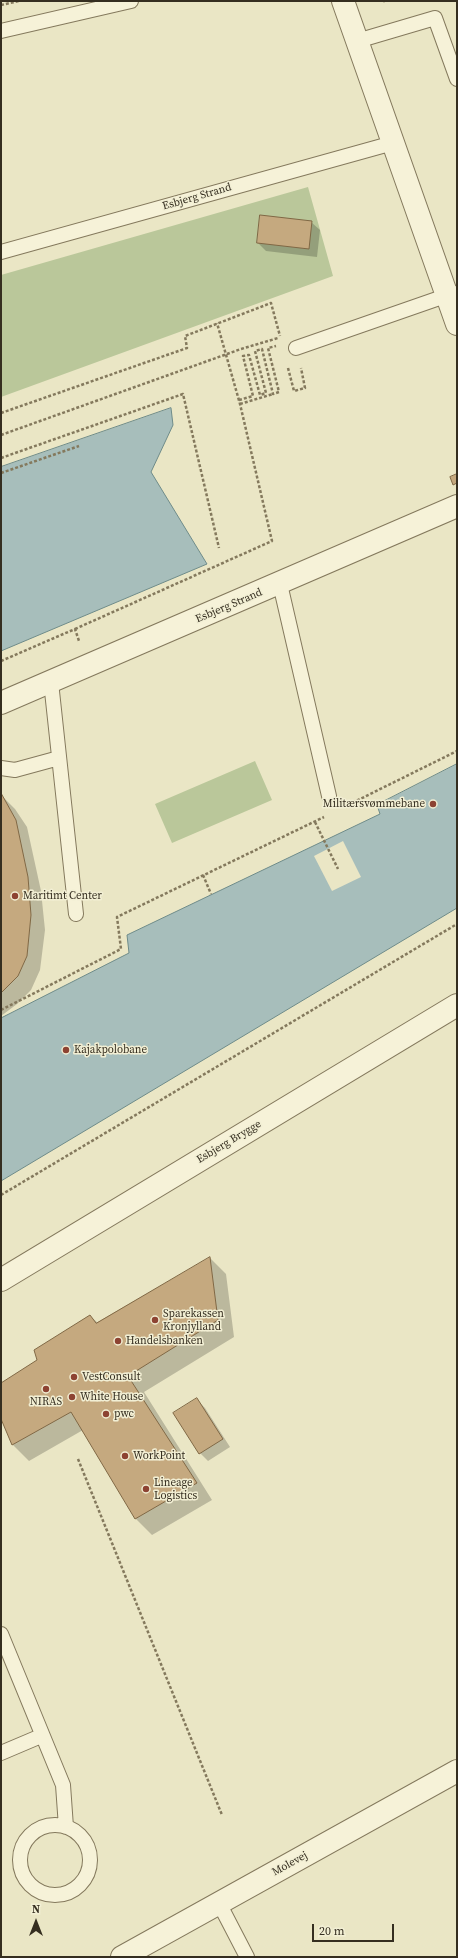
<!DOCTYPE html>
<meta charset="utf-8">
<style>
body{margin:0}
#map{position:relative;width:458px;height:1958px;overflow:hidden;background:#eae6c5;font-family:"Source Serif 4",serif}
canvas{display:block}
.frame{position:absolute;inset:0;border:2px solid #352e20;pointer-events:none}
.north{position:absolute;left:16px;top:1902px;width:40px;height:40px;-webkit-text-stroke:3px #f2efd4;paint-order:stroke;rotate:0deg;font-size:11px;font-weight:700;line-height:16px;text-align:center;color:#352e20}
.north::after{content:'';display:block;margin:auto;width:14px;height:18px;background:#352e20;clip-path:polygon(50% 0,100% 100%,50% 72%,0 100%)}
.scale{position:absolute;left:312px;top:1924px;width:82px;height:18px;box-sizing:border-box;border:2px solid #352e20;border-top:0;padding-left:5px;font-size:12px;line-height:14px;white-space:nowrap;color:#352e20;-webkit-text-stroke:3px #f2efd4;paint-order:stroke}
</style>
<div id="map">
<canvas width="458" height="1958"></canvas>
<div class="frame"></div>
<div class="north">N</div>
<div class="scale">20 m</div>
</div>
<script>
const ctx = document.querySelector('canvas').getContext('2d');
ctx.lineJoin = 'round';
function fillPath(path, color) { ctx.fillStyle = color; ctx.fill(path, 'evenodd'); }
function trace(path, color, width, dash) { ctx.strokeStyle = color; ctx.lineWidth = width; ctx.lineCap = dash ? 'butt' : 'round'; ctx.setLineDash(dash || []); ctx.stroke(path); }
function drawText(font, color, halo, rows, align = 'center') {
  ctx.font = font + ' "Source Serif 4",serif'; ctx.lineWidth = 3; ctx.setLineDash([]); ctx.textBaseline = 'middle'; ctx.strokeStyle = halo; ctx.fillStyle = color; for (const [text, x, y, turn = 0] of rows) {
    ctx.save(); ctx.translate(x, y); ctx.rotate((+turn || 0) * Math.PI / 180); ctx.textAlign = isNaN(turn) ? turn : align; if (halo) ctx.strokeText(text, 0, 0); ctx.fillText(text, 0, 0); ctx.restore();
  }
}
fillPath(new Path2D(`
 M 308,187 L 333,276 L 1,397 L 1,275 Z
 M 255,761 L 272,800 L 172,843 L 155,804 Z`), '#bac79a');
const water = new Path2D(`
 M 171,408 L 173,425 L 151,472 L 207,564 L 1,651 L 1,467 Z
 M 457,764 L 457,908 L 1,1181 L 1,1018 L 129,953 L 127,935 L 380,814 L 377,805 Z`);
fillPath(water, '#a7bebb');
trace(water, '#6e8b89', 1);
fillPath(new Path2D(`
 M 343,841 L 361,877 L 332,891 L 314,856 Z`), '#eae6c5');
fillPath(new Path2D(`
 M 311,222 L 320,230 L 317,257 L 266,251 L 258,243 Z
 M 1,795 L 15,809 L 27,827 L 41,891 L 45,930 L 40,970 L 31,990 L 17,1004 L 1,1016 Z
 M 210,1258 L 226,1274 L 234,1337 L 144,1392 L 212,1500 L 152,1535 L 136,1519 L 83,1430 L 29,1461 L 13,1445 L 1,1417 L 1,1384 L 39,1360 L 90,1316 L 98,1323 Z
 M 197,1400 L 205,1408 L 230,1447 L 208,1461 L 200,1453 Z`), '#0003');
const building = new Path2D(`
 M 260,215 L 312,221 L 309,249 L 257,243 Z
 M 457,474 L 457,483 L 453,485 L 450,477 Z
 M 1,793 L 16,820 L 28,877 L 31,915 L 27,956 L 18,976 L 1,993 Z
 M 210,1257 L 218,1320 L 128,1376 L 197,1483 L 135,1519 L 71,1412 L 12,1445 L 1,1419 L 1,1383 L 37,1360 L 34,1350 L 90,1315 L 96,1323 Z
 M 197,1398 L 223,1439 L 199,1454 L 173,1413 Z`);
fillPath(building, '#c5a97f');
trace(building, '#806845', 1);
const service = new Path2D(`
 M 1,31 L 131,1
 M 357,41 L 435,18 L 457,79
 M 1,252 L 393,143
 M 296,348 L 454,293
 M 280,584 L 329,796
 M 51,682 L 76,914
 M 1,768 L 15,770 L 59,758
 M 1,1634 L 63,1785 L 66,1827
 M 1,1753 L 41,1736
 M20 1860a35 35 0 1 1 70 0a35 35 0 1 1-70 0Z
 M 219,1903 L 247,1957`);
const minor = new Path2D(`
 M 343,1 L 457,324
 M 1,703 L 457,506
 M 1,1280 L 457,1005
 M 122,1957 L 457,1771`);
trace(service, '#84795d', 16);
trace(minor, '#84795d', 24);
trace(new Path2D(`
 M 383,1 L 385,1
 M 1,5 L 19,1
 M 288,368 L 294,391 L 305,388 L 301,368
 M 239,400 L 253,396 L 243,356 L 249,355 L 260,395 L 266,393 L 255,351 L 262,349 L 273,394 L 279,392 L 268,348 L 276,346
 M 240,404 L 273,394
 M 1,413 L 187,348 L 185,336 L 271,303 L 280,336
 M 1,435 L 241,349 L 278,338
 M 1,458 L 183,394 L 219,548
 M 1,473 L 79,446
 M 75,629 L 272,541 L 240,404 L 217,323
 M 1,661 L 75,629 L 79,641
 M 348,805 L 457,751
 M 315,822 L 338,869
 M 203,875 L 211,894
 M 1,1010 L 121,949 L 117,917 L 324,817
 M 1,1195 L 457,924
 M 78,1459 L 222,1815`), '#84795d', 2.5, [3, 2]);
trace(service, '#f6f2d8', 14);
trace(minor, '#f6f2d8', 22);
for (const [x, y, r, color] of [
 [433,804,4,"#8d4332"],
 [15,896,4,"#8d4332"],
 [66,1050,4,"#8d4332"],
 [155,1320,4,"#8d4332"],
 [118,1341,4,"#8d4332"],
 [74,1377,4,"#8d4332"],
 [46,1389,4,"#8d4332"],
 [72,1397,4,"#8d4332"],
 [106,1414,4,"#8d4332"],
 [125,1456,4,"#8d4332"],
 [146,1489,4,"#8d4332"]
]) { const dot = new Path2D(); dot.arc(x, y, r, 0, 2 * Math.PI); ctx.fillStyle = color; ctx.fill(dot); trace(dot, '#f2efd4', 1.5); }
drawText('11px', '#352e20', '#f2efd4', [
 ["Esbjerg Strand",197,197,-16],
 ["Esbjerg Strand",229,606,-23],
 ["Esbjerg Brygge",229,1142,-31],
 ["Molevej",290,1864,-29]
]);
drawText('11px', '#352e20', '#f2efd4', [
 ["Militærsvømmebane",425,804,"right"],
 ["Maritimt Center",23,896],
 ["Kajakpolobane",74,1050],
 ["Sparekassen",163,1314],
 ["Kronjylland",163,1327],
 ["Handelsbanken",126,1341],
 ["VestConsult",82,1377],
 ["White House",80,1397],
 ["NIRAS",46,1402,"center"],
 ["pwc",114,1414],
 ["WorkPoint",133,1456],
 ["Lineage",154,1483],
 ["Logistics",154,1496]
], 'left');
</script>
